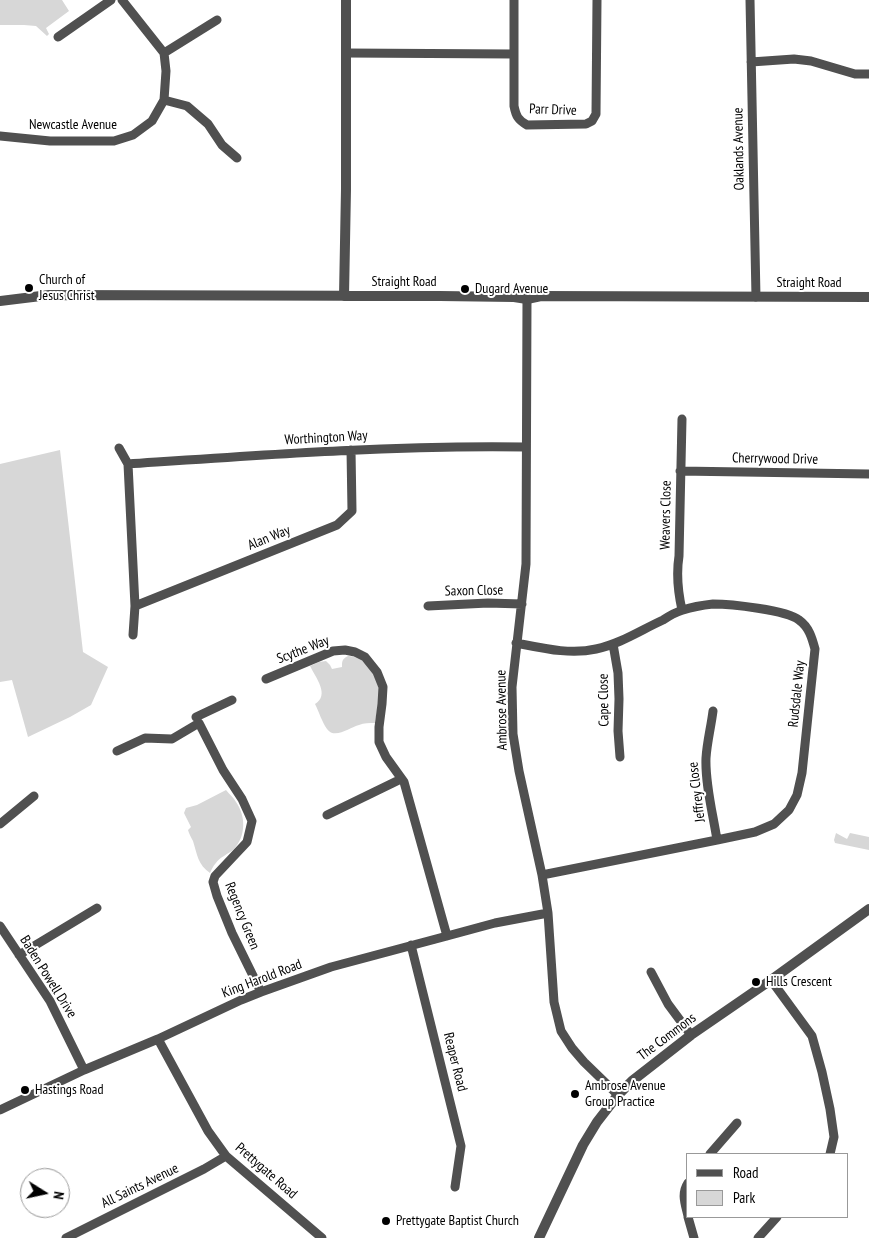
<!DOCTYPE html>
<style>
body{margin:0}
#map{position:relative;width:869px;height:1238px;overflow:hidden;background:#fff;font-family:"PT Sans Narrow",sans-serif}
canvas{display:block}
.legend{position:absolute;left:686px;top:1153px;width:162px;height:65px;box-sizing:border-box;background:#fff;border:1px solid #999;margin:0;padding:6px 9px;list-style:none;font-size:15px;color:#000}
.legend li{display:flex;align-items:center;gap:10px;height:25px}
.legend b{width:25px;border:1px solid #999}
.north{position:absolute;left:20px;top:1168px;width:50px;height:50px;box-sizing:border-box;background:#fff;border:1px solid #999;border-radius:50%;rotate:100deg;font-size:14px;font-weight:700;line-height:20px;text-align:center;color:#000}
.north::after{content:'';display:block;margin:auto;width:18px;height:22px;background:#000;clip-path:polygon(50% 0,100% 100%,50% 72%,0 100%)}
</style>
<div id="map">
<canvas width="869" height="1238"></canvas>
<ul class="legend">
<li><b style="height:6px;background:#505050"></b>Road</li>
<li><b style="height:14px;background:#d7d7d7"></b>Park</li>
</ul>
<div class="north">N</div>
</div>
<script>
const ctx = document.querySelector('canvas').getContext('2d');
ctx.lineJoin = 'round';
function fillPath(path, color) { ctx.fillStyle = color; ctx.fill(path, 'evenodd'); }
function trace(path, color, width, dash) { ctx.strokeStyle = color; ctx.lineWidth = width; ctx.lineCap = dash ? 'butt' : 'round'; ctx.setLineDash(dash || []); ctx.stroke(path); }
function drawText(font, color, halo, rows, align = 'center') {
  ctx.font = font + ' "PT Sans Narrow",sans-serif'; ctx.lineWidth = 4; ctx.setLineDash([]); ctx.textBaseline = 'middle'; ctx.strokeStyle = halo; ctx.fillStyle = color; for (const [text, x, y, turn = 0] of rows) {
    ctx.save(); ctx.translate(x, y); ctx.rotate((+turn || 0) * Math.PI / 180); ctx.textAlign = isNaN(turn) ? turn : align; if (halo) ctx.strokeText(text, 0, 0); ctx.fillText(text, 0, 0); ctx.restore();
  }
}
fillPath(new Path2D(`
 M 0,0 L 62,0 L 69,11 L 46,28 L 49,34 L 47,36 L 36,26 L 24,25 L 0,25 Z
 M 60,450 L 83,652 L 108,667 L 91,705 L 70,717 L 28,737 L 12,680 L 0,682 L 0,464 Z
 M 348,656 C 363,656 377,673 379,687 C 381,695 376,714 375,723 C 369,723 364,723 359,725 C 350,727 335,740 327,729 C 322,722 319,712 315,704 C 330,695 316,678 310,666 L 319,662 L 326,661 L 330,665 L 332,669 L 342,667 C 342,661 342,659 348,656 Z
 M 226,790 C 229,794 234,798 236,802 C 246,816 246,836 234,849 C 231,852 228,853 224,856 C 217,860 213,866 210,873 C 198,865 197,854 193,841 C 191,837 189,834 188,830 L 191,827 L 184,813 L 186,808 L 197,805 Z
 M 836,833 L 847,839 L 850,833 L 869,837 L 869,850 L 835,843 L 834,840 Z`), '#d7d7d7');
trace(new Path2D(`
 M 514,0 L 514,106 C 516,116 518,120 527,125 L 586,124 L 592,121 L 596,114 L 597,0
 M 750,0 L 756,297
 M 58,37 L 111,0
 M 164,53 L 217,20
 M 346,53 L 513,54
 M 751,62 L 794,59 L 811,61 L 855,74 L 869,74
 M 164,100 L 187,106 L 208,124 L 222,145 L 237,158
 M 0,136 L 50,141 L 114,141 L 133,135 L 152,121 L 164,100 L 166,71 L 164,53 L 122,0
 M 527,299 L 526,564 L 512,687 L 513,734 L 519,771 L 542,875 L 548,913 L 554,1002 L 561,1031 L 572,1048 L 584,1062 L 618,1095
 M 119,448 L 128,464 L 135,606 L 133,635
 M 128,464 C 260,455 393,445 526,447
 M 680,471 L 869,474
 M 135,606 L 337,525 L 352,511 L 351,450
 M 428,606 L 488,603 L 522,604
 M 682,610 C 678,592 676,575 679,556 L 682,419
 M 516,643 C 542,648 570,655 596,649 C 620,644 641,630 663,620 C 669,616 676,612 683,610 C 692,607 704,605 713,604 C 730,604 787,610 799,620 C 809,627 812,638 815,649 L 802,773 L 797,795 L 789,810 L 774,824 L 755,832 L 717,840 L 542,875
 M 613,644 L 618,673 L 619,699 L 618,731 L 620,757
 M 266,679 L 333,651 L 345,650 L 355,652 L 365,657 L 377,672 L 383,687 L 382,704 L 379,727 L 379,742 L 386,757 L 404,782 L 447,936
 M 713,711 C 711,727 707,742 706,758 C 705,784 713,814 717,840
 M 196,717 L 232,700
 M 117,751 L 145,738 L 172,739 L 199,723 L 223,770 L 242,799 L 252,821 L 247,842 L 215,876 L 213,882 L 217,896 L 232,933 L 261,992
 M 327,815 L 401,779
 M 0,824 L 34,796
 M 0,926 L 50,1001 L 84,1070
 M 411,945 L 461,1146 L 455,1187
 M 19,955 L 97,908
 M 651,972 L 668,1004 L 691,1035
 M 771,980 L 812,1036 L 822,1072 L 830,1109 L 834,1137 L 830,1154
 M 158,1039 L 208,1131 L 226,1156 L 322,1238
 M 0,1110 L 84,1070 L 158,1039 L 241,1000 L 261,992 L 331,967 L 447,936 L 495,923 L 548,913
 M 710,1154 L 737,1123
 M 688,1183 C 681,1194 685,1203 688,1216
 M 688,1217 L 694,1238
 M 66,1238 L 204,1169 L 226,1156
 M 758,1238 L 777,1217`), '#505050', 9);
trace(new Path2D(`
 M 344,296 L 346,189 L 346,0
 M 0,301 L 49,295 L 440,296 L 514,297 L 527,299 L 541,296 L 869,297
 M 539,1238 L 583,1145 L 597,1122 L 618,1095 L 632,1081 L 691,1035 L 771,980 L 869,909`), '#505050', 10);
for (const [x, y, r, color] of [
 [29,288,5,"#000"],
 [465,289,5,"#000"],
 [756,982,5,"#000"],
 [25,1090,5,"#000"],
 [575,1094,5,"#000"],
 [386,1221,5,"#000"]
]) { const dot = new Path2D(); dot.arc(x, y, r, 0, 2 * Math.PI); ctx.fillStyle = color; ctx.fill(dot); trace(dot, '#fff', 2); }
drawText('14px', '#000', '#fff', [
 ["Parr Drive",553,110,2],
 ["Newcastle Avenue",73,125],
 ["Oaklands Avenue",739,149,-91],
 ["Straight Road",404,282],
 ["Straight Road",809,283],
 ["Worthington Way",326,438,-3],
 ["Cherrywood Drive",775,459,1],
 ["Weavers Close",666,515,-89],
 ["Alan Way",269,538,-22],
 ["Saxon Close",474,591,-1],
 ["Scythe Way",303,650,-21],
 ["Rudsdale Way",797,694,-84],
 ["Cape Close",604,700,-91],
 ["Ambrose Avenue",502,710,-91],
 ["Jeffrey Close",697,792,-97],
 ["Regency Green",242,916,68],
 ["Baden Powell Drive",48,977,58],
 ["King Harold Road",262,979,-21],
 ["The Commons",667,1037,-37],
 ["Reaper Road",455,1062,76],
 ["Prettygate Road",266,1171,41],
 ["All Saints Avenue",140,1186,-26]
]);
drawText('14px', '#000', '#fff', [
 ["Church of",39,280],
 ["Jesus Christ",39,296],
 ["Dugard Avenue",475,289],
 ["Hills Crescent",766,982],
 ["Ambrose Avenue",585,1086],
 ["Group Practice",585,1102],
 ["Hastings Road",35,1090],
 ["Prettygate Baptist Church",396,1221]
], 'left');
</script>
